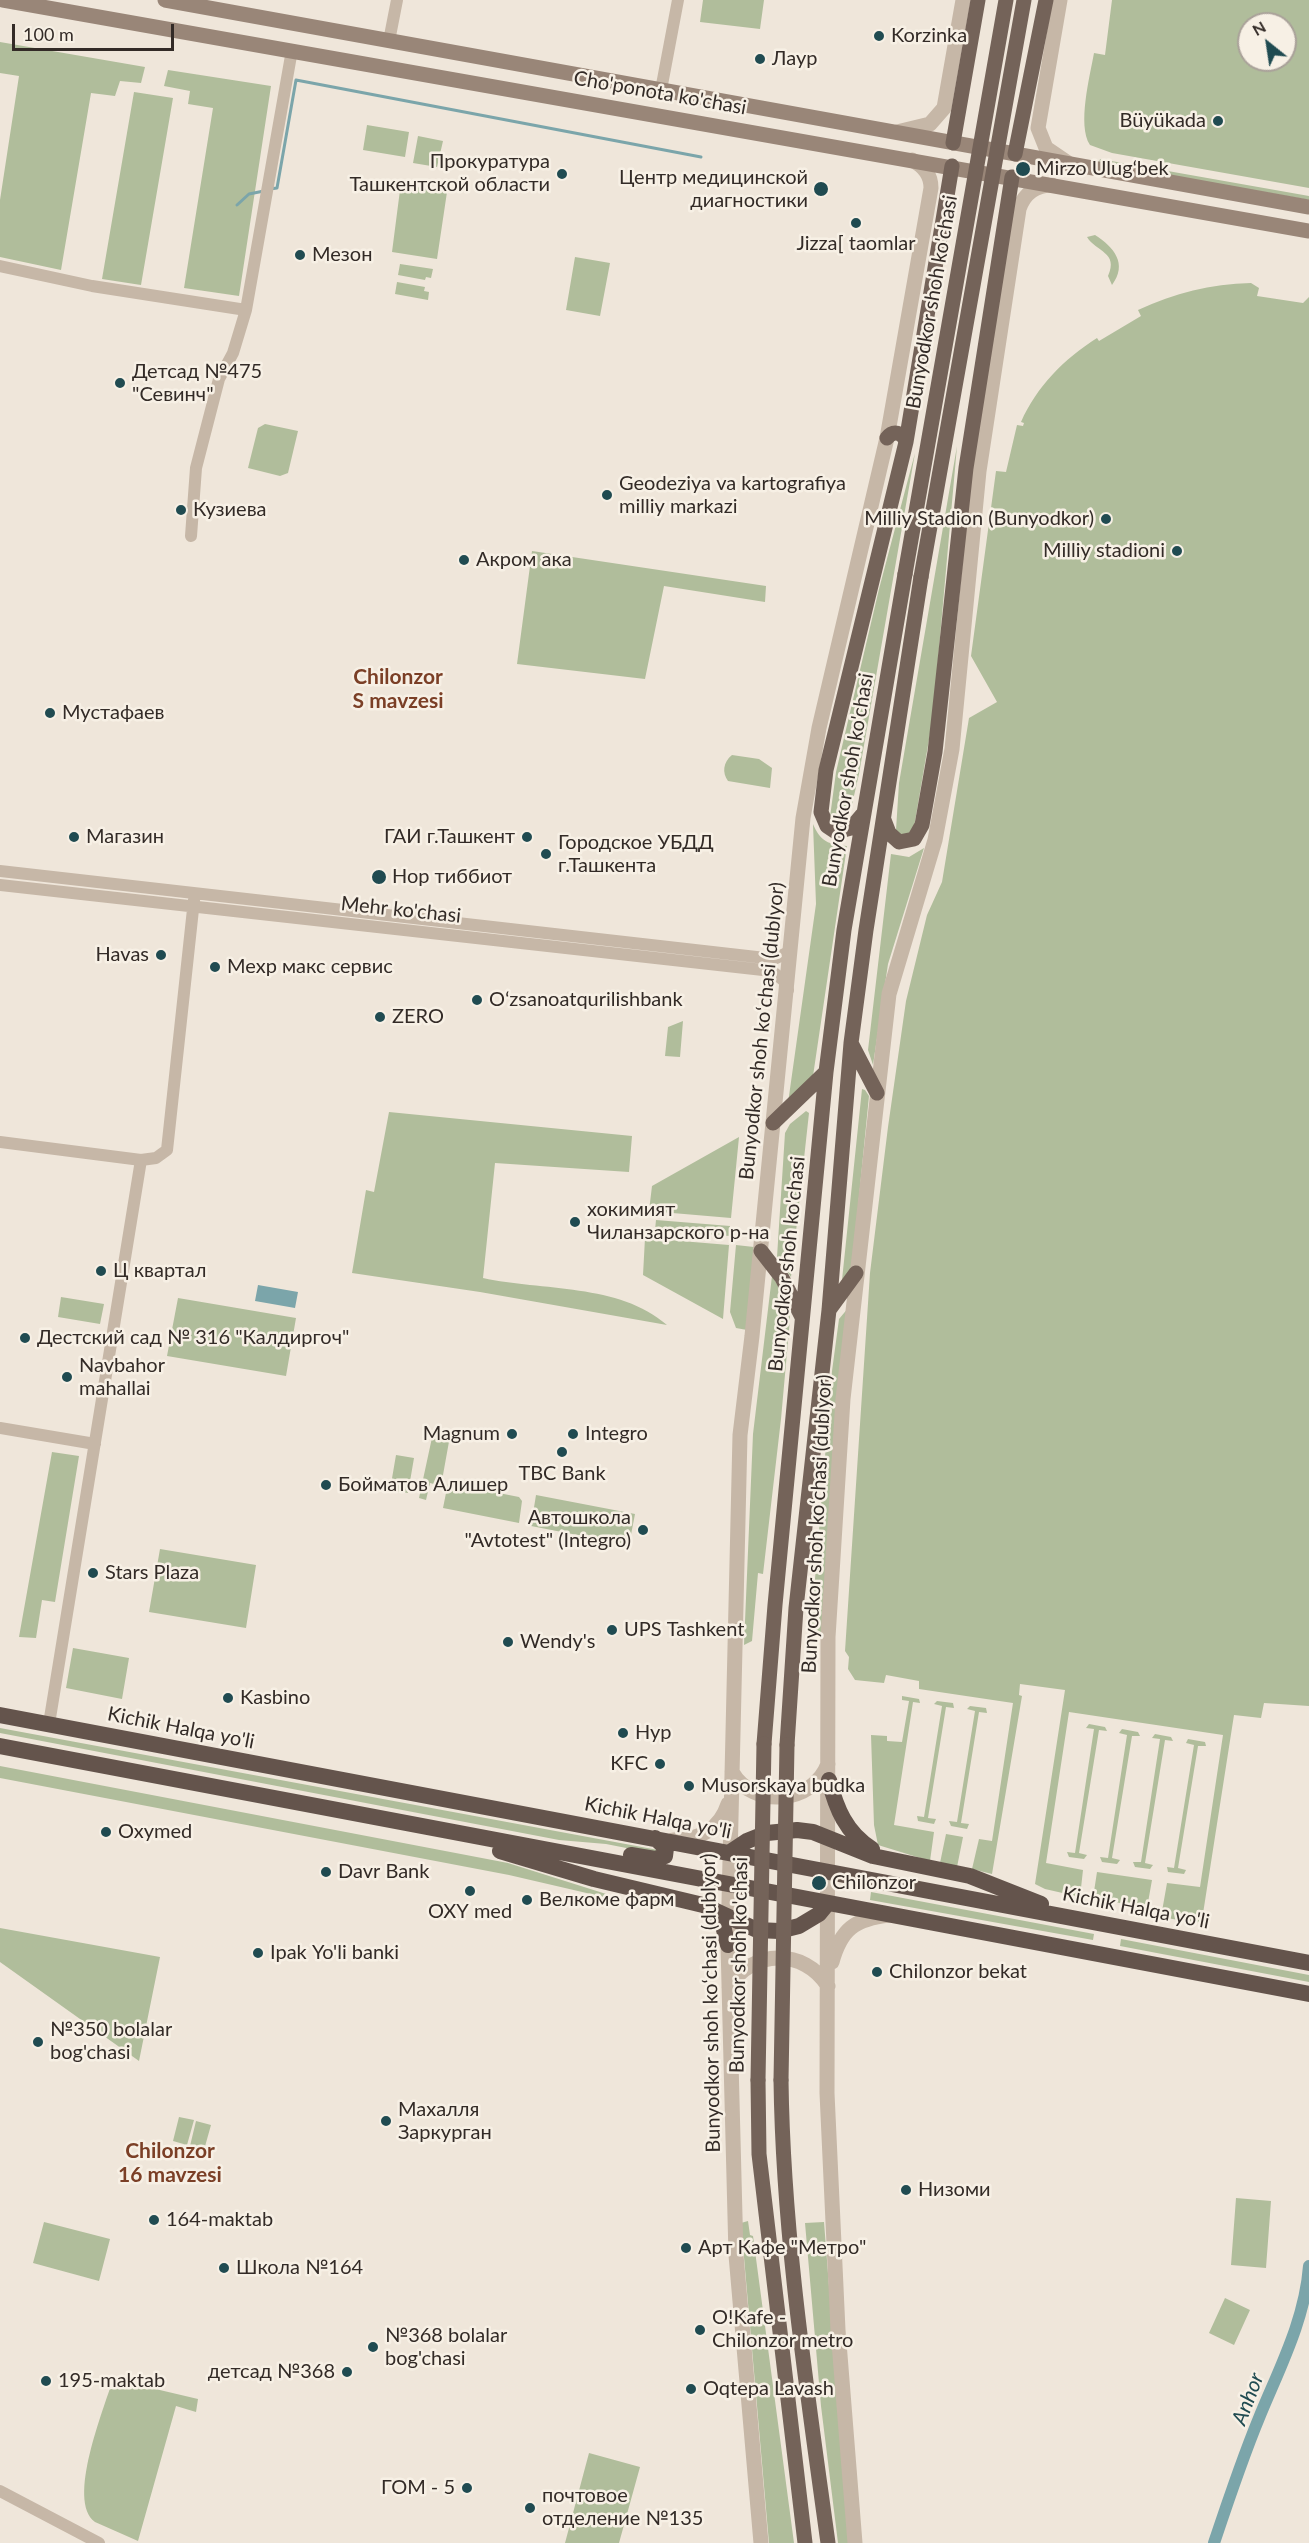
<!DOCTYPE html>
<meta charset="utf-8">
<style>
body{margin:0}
#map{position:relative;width:1309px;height:2543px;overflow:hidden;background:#efe6da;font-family:Lato,sans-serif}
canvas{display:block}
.north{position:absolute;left:1237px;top:12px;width:60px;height:60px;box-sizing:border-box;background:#f7f0e5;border:2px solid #a9a199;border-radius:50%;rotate:330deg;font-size:16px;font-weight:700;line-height:24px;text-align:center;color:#332b27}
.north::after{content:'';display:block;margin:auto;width:21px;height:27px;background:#204b51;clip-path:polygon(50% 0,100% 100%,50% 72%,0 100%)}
.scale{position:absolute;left:12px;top:24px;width:162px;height:27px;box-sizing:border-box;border:3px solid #332b27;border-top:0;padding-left:8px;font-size:18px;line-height:21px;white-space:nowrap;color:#332b27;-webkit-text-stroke:4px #f7f0e5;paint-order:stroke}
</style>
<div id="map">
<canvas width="1309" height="2543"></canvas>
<div class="north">N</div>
<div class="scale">100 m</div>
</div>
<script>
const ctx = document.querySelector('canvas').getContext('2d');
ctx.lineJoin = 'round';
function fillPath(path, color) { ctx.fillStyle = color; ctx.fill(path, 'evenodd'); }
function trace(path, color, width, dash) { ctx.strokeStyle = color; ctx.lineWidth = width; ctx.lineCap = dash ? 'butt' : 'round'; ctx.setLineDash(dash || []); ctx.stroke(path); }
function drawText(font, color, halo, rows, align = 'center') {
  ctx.font = font + ' Lato,sans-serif'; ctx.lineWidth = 5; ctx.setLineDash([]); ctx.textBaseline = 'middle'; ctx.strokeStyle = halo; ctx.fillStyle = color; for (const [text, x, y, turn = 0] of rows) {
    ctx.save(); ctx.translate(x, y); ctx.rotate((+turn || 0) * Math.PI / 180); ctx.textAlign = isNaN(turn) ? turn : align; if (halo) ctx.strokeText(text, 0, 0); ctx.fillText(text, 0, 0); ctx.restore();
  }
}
fillPath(new Path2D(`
 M 703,0 L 764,0 L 760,29 L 700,22 Z
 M 1112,0 L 1309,0 L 1309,188 L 1112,153 L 1090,145 C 1077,125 1090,76 1094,53 L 1105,55 ZM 1249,24 L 1285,24 L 1285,60 L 1249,60 Z
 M 0,42 L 145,67 L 141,83 L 120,81 L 115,96 L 91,93 L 61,270 L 0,257 L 0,200 L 19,76 L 0,73 Z
 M 168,70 L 271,86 L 239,296 L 184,288 L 213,108 L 188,104 L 190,91 L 164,86 Z
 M 134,92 L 173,98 L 141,285 L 102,279 Z
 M 367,125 L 409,132 L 405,157 L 363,150 Z
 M 418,136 L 443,141 L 437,167 L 413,163 Z
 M 1100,159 L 1309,196 L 1309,200 L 1099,163 Z
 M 404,185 L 447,192 L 437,259 L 392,252 L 400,190 Z
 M 1095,235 C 1114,247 1128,264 1112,285 L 1108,276 C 1119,252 1096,252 1087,237 Z
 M 575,257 L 610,263 L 600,316 L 566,310 Z
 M 400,264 L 433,269 L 431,278 L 426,277 L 425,280 L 398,275 Z
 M 397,282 L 425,287 L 424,291 L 429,292 L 428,300 L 395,294 Z
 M 1251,283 L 1259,288 L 1257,296 L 1303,303 L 1309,297 L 1309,1706 L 1264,1703 L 1261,1718 L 1234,1715 L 1202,1920 L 1196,1923 L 1161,1917 L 1167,1883 L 1200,1887 L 1223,1735 L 1069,1712 L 1046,1863 L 1083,1870 L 1080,1897 L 1045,1889 L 1035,1884 L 1065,1690 L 1020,1684 L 1019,1695 L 1022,1696 L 992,1874 L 972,1869 L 979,1839 L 992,1841 L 1013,1703 L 919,1689 L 919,1681 L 886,1675 L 884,1683 L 855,1680 L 848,1669 L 849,1657 L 845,1651 L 870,1273 L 888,1127 L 906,1001 L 927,915 L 942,882 L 969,718 L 997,702 L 971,656 L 996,471 L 1006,472 L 1017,425 L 1023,426 L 1024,423 L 1021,422 C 1037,386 1064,359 1097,338 L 1099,341 L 1141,316 L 1138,310 C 1175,293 1210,284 1251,283 Z
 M 265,424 L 298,431 L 288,473 L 280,476 L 248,468 L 258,428 Z
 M 957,446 L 933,716 L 913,833 L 906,839 L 896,830 L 899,783 Z
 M 915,453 L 859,774 L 848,822 L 834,825 L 830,817 L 836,772 L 879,589 Z
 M 532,551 L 766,586 L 765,602 L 664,586 L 645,679 L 517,664 Z
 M 732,755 L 759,759 L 772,768 L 770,788 L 728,781 C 722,773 723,762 732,755 Z
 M 813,824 C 820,841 829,845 847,846 L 813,1076 L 788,1103 L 816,904 Z
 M 924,848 L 888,964 L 873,1065 L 868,1050 L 891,854 L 909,857 Z
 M 683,1021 L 680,1057 L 665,1056 L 668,1027 Z
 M 862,1089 L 865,1090 L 869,1096 L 852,1268 L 842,1280 Z
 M 806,1111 L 809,1113 L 791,1277 L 777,1257 L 785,1133 L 790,1124 Z
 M 389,1112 L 632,1136 L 629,1172 L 495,1163 L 483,1278 C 542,1291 619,1283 667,1325 L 480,1292 L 352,1273 L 366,1190 L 374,1192 Z
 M 739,1137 L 731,1218 L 649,1211 L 652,1186 Z
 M 656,1220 L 730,1226 L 730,1236 L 655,1230 Z
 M 645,1238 L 729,1245 L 723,1319 L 643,1275 Z
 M 736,1245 L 754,1247 L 747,1330 L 736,1328 L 730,1312 Z
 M 772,1276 L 789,1304 L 790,1319 L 781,1419 L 763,1574 L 758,1573 L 752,1641 L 744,1645 L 753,1434 Z
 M 61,1297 L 104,1304 L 100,1324 L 58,1317 Z
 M 178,1298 L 296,1318 L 286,1376 L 167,1356 Z
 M 849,1307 L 825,1634 L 811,1628 L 832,1371 L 839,1319 Z
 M 433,1433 L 450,1436 L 441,1486 L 430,1483 L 426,1500 L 419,1498 Z
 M 52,1452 L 79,1456 L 55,1602 L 42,1600 L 36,1638 L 19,1637 Z
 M 396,1455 L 414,1458 L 408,1493 L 390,1490 Z
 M 448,1483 L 519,1497 L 522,1501 L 519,1523 L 443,1508 Z
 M 536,1495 L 635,1514 L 629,1545 L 531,1526 Z
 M 160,1549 L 256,1565 L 246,1628 L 149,1612 Z
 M 73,1648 L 129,1658 L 122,1699 L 66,1688 Z
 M 902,1696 L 919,1699 L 920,1703 L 913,1702 L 894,1825 L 934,1832 L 930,1861 L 878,1845 L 874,1825 L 871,1735 L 887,1736 L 887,1741 L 902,1742 L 909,1701 L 902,1700 Z
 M 937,1701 L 953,1703 L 954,1708 L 946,1707 L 928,1818 L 936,1819 L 934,1824 L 918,1821 L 917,1816 L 924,1817 L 942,1706 L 934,1704 Z
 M 970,1706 L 986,1708 L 987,1713 L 979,1712 L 961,1823 L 969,1824 L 967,1829 L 951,1826 L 949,1821 L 957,1822 L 975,1711 L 967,1709 Z
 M 1089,1724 L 1105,1727 L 1107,1731 L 1099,1730 L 1079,1853 L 1087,1855 L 1084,1859 L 1069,1857 L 1067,1852 L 1075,1853 L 1094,1729 L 1086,1728 Z
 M 0,1728 L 658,1850 L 657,1854 L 606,1844 L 559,1840 L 0,1733 Z
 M 1122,1729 L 1138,1732 L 1140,1736 L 1132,1736 L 1112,1858 L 1120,1860 L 1117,1864 L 1102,1862 L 1100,1857 L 1108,1858 L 1127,1735 L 1119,1733 Z
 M 1155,1734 L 1171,1737 L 1173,1741 L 1165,1740 L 1145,1863 L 1153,1865 L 1150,1869 L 1135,1867 L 1133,1862 L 1141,1862 L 1160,1739 L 1152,1738 Z
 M 1188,1739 L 1205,1742 L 1206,1746 L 1198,1746 L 1178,1868 L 1186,1870 L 1184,1874 L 1168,1872 L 1167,1867 L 1174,1868 L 1194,1745 L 1186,1743 Z
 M 0,1766 L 508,1863 L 622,1899 L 621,1901 L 509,1875 L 0,1778 Z
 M 946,1834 L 963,1837 L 957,1867 L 940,1863 Z
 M 1097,1872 L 1152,1880 L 1147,1908 L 1093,1898 Z
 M 871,1892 L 1094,1934 L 1093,1940 L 870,1900 Z
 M 0,1928 L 160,1957 L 139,2061 L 0,1962 Z
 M 1121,1939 L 1309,1975 L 1309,1982 L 1120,1946 Z
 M 179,2117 L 194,2120 L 187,2145 L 173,2141 Z
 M 196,2121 L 211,2125 L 204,2150 L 190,2146 Z
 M 1236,2198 L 1271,2201 L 1266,2268 L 1231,2265 Z
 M 748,2221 L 750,2235 L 753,2236 L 794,2543 L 769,2543 L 741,2223 Z
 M 44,2222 L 110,2239 L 99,2281 L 33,2263 Z
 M 824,2222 L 849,2543 L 838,2543 L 821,2406 L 805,2223 Z
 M 1225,2298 L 1250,2310 L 1234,2345 L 1209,2333 Z
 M 113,2379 L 198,2399 L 196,2412 L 176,2406 L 138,2541 L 95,2522 C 66,2501 104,2409 113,2379 Z
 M 589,2453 L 640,2467 L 619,2543 L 565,2543 Z`), '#b0bd9b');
fillPath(new Path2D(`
 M 258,1285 L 298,1292 L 295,1308 L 255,1301 Z`), '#7ba5aa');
trace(new Path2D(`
 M 270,189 L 277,188 L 296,80 L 701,157
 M 237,205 L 249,194 L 264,191`), '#7ba5aa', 3);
trace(new Path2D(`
 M 1214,2543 C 1228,2501 1242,2459 1259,2418 C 1279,2369 1305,2320 1309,2266`), '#7ba5aa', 12);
trace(new Path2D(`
 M 389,41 L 397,0
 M 661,90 L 678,0
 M 0,266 L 92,286 L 246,310
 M 191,536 L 196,468 L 219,379 L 233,353 L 246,310 L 292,50
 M 0,871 L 774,959 L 791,951
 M 0,885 L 772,971 L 784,981 L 788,990
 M 0,1142 L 141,1160 L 156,1158 L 167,1150 L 194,900
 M 0,1428 L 95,1444
 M 49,1724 L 141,1160
 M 0,2491 L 99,2543`), '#c6b7a7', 12);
trace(new Path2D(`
 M 1060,0 L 1038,128 L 1046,148 L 1068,163
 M 897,132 L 930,124 L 944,108 L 963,0
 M 732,1772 C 753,1809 813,1804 828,1764
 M 673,1840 C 699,1840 720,1829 728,1804
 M 832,1962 C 841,1929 855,1919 889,1915
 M 729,1987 C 752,1949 804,1948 828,1986
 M 761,2543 L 736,2255 L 728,1945 L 740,1435 L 752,1336 L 803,818 L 819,728 L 887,438 L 931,188 C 931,175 924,166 912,160
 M 855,2543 L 838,2330 L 827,2093 L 828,1637 L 843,1399 L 889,994 L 935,840 L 952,749 L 979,471 L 1019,209 C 1024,194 1036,185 1052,185`), '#c6b7a7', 15);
trace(new Path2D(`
 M 3,0 L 1309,231
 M 165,0 L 1309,207`), '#998678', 15);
trace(new Path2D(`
 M 953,143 L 978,0
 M 1015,154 L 1046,0
 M 887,438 C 893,430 903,432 906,442
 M 862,815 L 851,828 L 836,832 L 827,826 L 821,812 L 826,770 L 906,442 L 952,166
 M 884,820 L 889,833 L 899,842 L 914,839 L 922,825 L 935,752 L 966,468 L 1012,177
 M 851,1043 L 877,1093
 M 773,1123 L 826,1072
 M 761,1251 L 782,1278 L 802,1317
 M 829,1310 L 856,1273
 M 764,1744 L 775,1605 L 826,1072 L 844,930 L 905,574
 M 787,1745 L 796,1608 L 829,1310 L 851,1043 L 866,930 L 921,577
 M 758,2080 L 759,2154 L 805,2543
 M 781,2080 C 783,2235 807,2390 828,2543`), '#746359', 15);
trace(new Path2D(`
 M 0,1715 L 1309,1963
 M 0,1746 L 1309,1994
 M 829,1780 C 836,1808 846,1833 872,1849
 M 500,1851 L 594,1879 L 703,1905 L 757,1930 L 779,1931 L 799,1926 L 819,1914 L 828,1903
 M 729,1853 L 747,1841 L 767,1833 L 797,1830 L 813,1832 L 873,1856 L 970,1876 L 1041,1904
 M 631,1855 L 655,1859 L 665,1856 L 666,1848 L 655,1838
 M 713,1910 L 723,1926 L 728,1945`), '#64544c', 16);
trace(new Path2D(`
 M 905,574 L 1006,0
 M 921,577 L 1024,0
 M 758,2080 L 764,1744
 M 781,2080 L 787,1745`), '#746359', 15);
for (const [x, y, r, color] of [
 [879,36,6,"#204b51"],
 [760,59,6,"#204b51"],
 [1218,121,6,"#204b51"],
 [1023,169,8,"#204b51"],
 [562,174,6,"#204b51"],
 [821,189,8,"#204b51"],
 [856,223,6,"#204b51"],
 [300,255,6,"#204b51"],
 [120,383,6,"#204b51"],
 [607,495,6,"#204b51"],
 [181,510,6,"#204b51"],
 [1106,519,6,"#204b51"],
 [1177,551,6,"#204b51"],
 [464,560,6,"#204b51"],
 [50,713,6,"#204b51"],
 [74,837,6,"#204b51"],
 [527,837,6,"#204b51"],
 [546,854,6,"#204b51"],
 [379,877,8,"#204b51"],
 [161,955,6,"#204b51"],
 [215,967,6,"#204b51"],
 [477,1000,6,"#204b51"],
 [380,1017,6,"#204b51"],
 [575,1222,6,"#204b51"],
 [101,1271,6,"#204b51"],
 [25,1338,6,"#204b51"],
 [67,1377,6,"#204b51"],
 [512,1434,6,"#204b51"],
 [573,1434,6,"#204b51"],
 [562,1452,6,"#204b51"],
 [326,1485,6,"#204b51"],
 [643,1530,6,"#204b51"],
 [93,1573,6,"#204b51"],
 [612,1630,6,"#204b51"],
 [508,1642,6,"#204b51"],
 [228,1698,6,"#204b51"],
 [623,1733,6,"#204b51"],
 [660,1764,6,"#204b51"],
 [689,1786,6,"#204b51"],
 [106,1832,6,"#204b51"],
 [326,1872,6,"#204b51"],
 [819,1883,8,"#204b51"],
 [470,1891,6,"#204b51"],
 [527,1900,6,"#204b51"],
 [258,1953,6,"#204b51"],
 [877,1972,6,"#204b51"],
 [38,2042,6,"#204b51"],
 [386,2121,6,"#204b51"],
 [906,2190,6,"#204b51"],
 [154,2220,6,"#204b51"],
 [686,2248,6,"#204b51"],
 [224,2268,6,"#204b51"],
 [700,2330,6,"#204b51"],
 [373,2347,6,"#204b51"],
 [347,2372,6,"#204b51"],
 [46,2381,6,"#204b51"],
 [691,2389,6,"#204b51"],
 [467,2488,6,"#204b51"],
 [530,2508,6,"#204b51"]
]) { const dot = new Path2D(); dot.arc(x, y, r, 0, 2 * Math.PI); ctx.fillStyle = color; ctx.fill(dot); trace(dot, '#f7f0e5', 2); }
drawText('20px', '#332b27', '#f7f0e5', [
 ["Korzinka",891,36],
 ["Лаур",772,59],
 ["Büyükada",1206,121,"right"],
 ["Прокуратура",550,162,"right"],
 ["Ташкентской области",550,185,"right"],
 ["Mirzo Ulugʻbek",1036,169],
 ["Центр медицинской",808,178,"right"],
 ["диагностики",808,201,"right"],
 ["Jizza[ taomlar",856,244,"center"],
 ["Мезон",312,255],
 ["Детсад №475",132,372],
 ["\"Севинч\"",132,395],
 ["Geodeziya va kartografiya",619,484],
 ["milliy markazi",619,507],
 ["Кузиева",193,510],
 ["Milliy Stadion (Bunyodkor)",1094,519,"right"],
 ["Milliy stadioni",1165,551,"right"],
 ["Акром ака",476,560],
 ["Мустафаев",62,713],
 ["Магазин",86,837],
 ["ГАИ г.Ташкент",515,837,"right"],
 ["Городское УБДД",558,843],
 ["г.Ташкента",558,866],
 ["Нор тиббиот",392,877],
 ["Havas",149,955,"right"],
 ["Мехр макс сервис",227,967],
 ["Oʻzsanoatqurilishbank",489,1000],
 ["ZERO",392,1017],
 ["хокимият",587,1210],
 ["Чиланзарского р-на",587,1233],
 ["Ц квартал",113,1271],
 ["Дестский сад № 316 \"Калдиргоч\"",37,1338],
 ["Navbahor",79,1366],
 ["mahallai",79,1389],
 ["Magnum",500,1434,"right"],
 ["Integro",585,1434],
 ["TBC Bank",562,1474,"center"],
 ["Бойматов Алишер",338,1485],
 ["Автошкола",631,1518,"right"],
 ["\"Avtotest\" (Integro)",631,1541,"right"],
 ["Stars Plaza",105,1573],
 ["UPS Tashkent",624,1630],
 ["Wendy's",520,1642],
 ["Kasbino",240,1698],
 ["Нур",635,1733],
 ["KFC",648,1764,"right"],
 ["Musorskaya budka",701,1786],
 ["Oxymed",118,1832],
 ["Davr Bank",338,1872],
 ["Chilonzor",832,1883],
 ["Велкоме фарм",539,1900],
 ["OXY med",470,1912,"center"],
 ["Ipak Yo'li banki",270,1953],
 ["Chilonzor bekat",889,1972],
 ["№350 bolalar",50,2030],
 ["bog'chasi",50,2053],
 ["Махалля",398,2110],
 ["Заркурган",398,2133],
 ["Низоми",918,2190],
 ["164-maktab",166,2220],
 ["Арт Кафе \"Метро\"",698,2248],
 ["Школа №164",236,2268],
 ["O!Kafe -",712,2318],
 ["Chilonzor metro",712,2341],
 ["№368 bolalar",385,2336],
 ["bog'chasi",385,2359],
 ["детсад №368",335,2372,"right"],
 ["195-maktab",58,2381],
 ["Oqtepa Lavash",703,2389],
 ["ГОМ - 5",455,2488,"right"],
 ["почтовое",542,2496],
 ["отделение №135",542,2519]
], 'left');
drawText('20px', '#332b27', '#f7f0e5', [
 ["Cho'ponota ko'chasi",660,93,10],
 ["Bunyodkor shoh ko'chasi",932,302,-80],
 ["Bunyodkor shoh ko'chasi",848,780,-80],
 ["Mehr ko'chasi",401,910,6],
 ["Bunyodkor shoh koʻchasi (dublyor)",762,1031,-84],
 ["Bunyodkor shoh ko'chasi",787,1264,-84],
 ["Bunyodkor shoh koʻchasi (dublyor)",817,1524,-87],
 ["Kichik Halqa yo'li",181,1728,11],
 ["Kichik Halqa yo'li",658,1818,11],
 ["Kichik Halqa yo'li",1136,1908,11],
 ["Bunyodkor shoh ko'chasi",739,1965,-89],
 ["Bunyodkor shoh koʻchasi (dublyor)",711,2003,-91]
]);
drawText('bold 21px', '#7b3f26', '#f7f0e5', [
 ["Chilonzor",398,677],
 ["S mavzesi",398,701],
 ["Chilonzor",170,2151],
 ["16 mavzesi",170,2175]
]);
drawText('italic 21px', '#204b51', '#f7f0e5', [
 ["Anhor",1248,2399,-69]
]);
</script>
